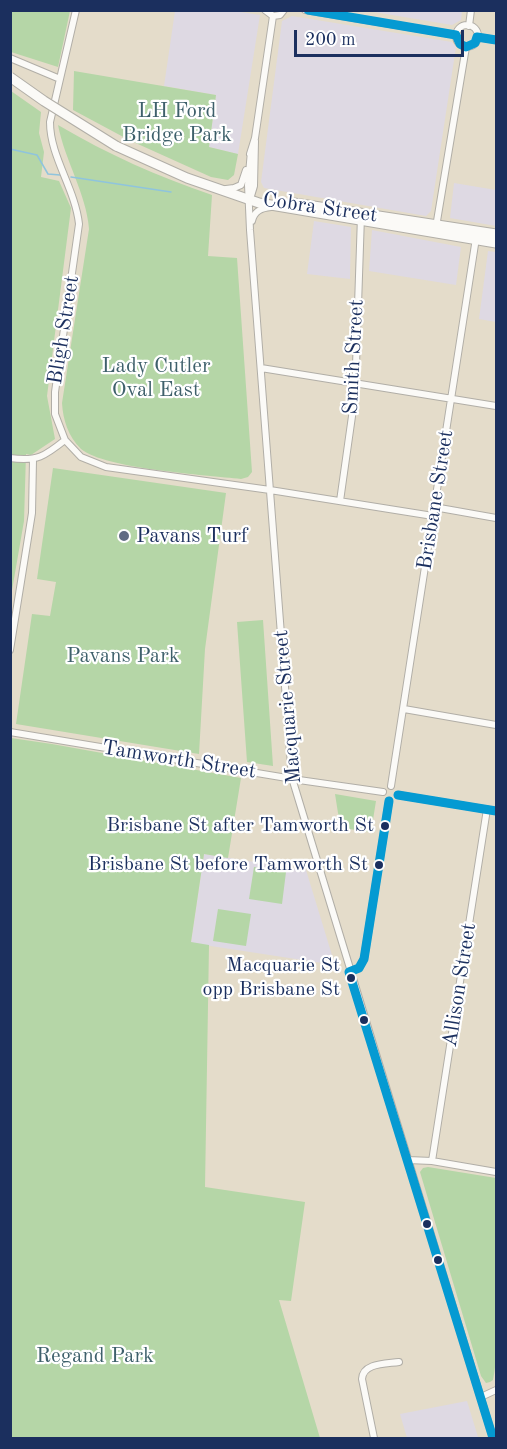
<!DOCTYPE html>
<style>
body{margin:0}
#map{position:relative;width:507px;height:1449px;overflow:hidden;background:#e4dcca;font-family:"Old Standard TT",serif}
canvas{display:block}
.frame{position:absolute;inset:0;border:12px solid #1b2f5e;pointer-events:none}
.scale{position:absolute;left:294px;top:30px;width:170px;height:27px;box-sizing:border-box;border:3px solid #1b2f5e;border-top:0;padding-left:8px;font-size:18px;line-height:21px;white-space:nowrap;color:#1b2f5e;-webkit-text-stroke:4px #fff;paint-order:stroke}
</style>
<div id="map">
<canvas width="507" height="1449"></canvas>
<div class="frame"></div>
<div class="scale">200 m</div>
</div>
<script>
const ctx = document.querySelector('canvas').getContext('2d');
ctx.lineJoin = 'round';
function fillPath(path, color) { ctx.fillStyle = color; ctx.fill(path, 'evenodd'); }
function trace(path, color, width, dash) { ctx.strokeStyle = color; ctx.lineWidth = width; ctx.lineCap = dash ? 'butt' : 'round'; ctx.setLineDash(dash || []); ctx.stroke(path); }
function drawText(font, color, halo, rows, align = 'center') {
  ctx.font = font + ' "Old Standard TT",serif'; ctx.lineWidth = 4.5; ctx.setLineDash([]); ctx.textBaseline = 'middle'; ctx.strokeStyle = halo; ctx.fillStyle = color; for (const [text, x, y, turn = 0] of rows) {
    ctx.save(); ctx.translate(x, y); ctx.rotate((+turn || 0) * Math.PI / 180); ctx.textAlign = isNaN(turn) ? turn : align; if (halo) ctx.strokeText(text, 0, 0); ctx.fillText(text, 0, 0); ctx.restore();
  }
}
fillPath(new Path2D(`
 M 175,11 L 234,11 L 260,15 L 238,154 L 209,147 L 216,95 L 164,86 Z
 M 368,11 L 462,10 L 462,11 L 461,20 L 452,25 Z
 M 292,16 L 452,42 L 456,47 L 431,211 L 426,216 L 264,188 L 261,182 L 282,21 Z
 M 454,183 L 496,190 L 496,226 L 450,218 Z
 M 314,221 L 351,227 L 350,279 L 307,274 Z
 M 372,230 L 461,247 L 456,285 L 369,271 Z
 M 488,251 L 496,252 L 496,322 L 479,319 Z
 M 204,854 L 306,870 L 335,965 L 191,943 Z
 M 467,1401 L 478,1437 L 407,1438 L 400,1414 Z`), '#ded9e3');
fillPath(new Path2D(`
 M 10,11 L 70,11 L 58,67 L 11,52 Z
 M 74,71 L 216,95 L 209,147 L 238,154 L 234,175 L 228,180 L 211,177 L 129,140 L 73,110 Z
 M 11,91 L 41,112 L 39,133 L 44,152 L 41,177 L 59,181 L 71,208 L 47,396 L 55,439 L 31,455 L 26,454 L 24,521 L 11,596 Z
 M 58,125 C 109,155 157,176 212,195 L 208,256 L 237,258 L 252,472 L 248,477 L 241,479 C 207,475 105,469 81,449 C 68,436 63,420 62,403 L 89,229 C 86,193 65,161 58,125 Z
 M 53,468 L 226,493 L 205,649 L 199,754 L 16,724 L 32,614 L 50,616 L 56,582 L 37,579 Z
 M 263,620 L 273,766 L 247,762 L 237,622 Z
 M 11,738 L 52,744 L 241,778 L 228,858 L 204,854 L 191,942 L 209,945 L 205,1187 L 305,1202 L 291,1301 L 279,1300 L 320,1438 L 11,1438 Z
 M 335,794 L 376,801 L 371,832 L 342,828 L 338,813 Z
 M 254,867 L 286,872 L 282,904 L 249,899 Z
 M 218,909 L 251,914 L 246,946 L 213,941 Z
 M 428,1167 L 496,1178 L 496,1317 C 495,1329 497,1339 496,1351 C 496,1360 495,1370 493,1380 L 490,1382 L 486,1383 L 481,1376 L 420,1172 L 423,1168 Z`), '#b5d6a7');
trace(new Path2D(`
 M 10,149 L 37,155 L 48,174 L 60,175
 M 71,177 L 171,192`), '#8fc4dd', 1.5);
const minor = new Path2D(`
 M 76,10 L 50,122 C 50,157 75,188 79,224 L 55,392 L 55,414 L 65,440 L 81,457 L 106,467 L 270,490 L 433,516
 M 265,10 L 273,16 L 280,15 L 284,10
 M 305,10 L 456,35
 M456 36a11 11 0 1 1 22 0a11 11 0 1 1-22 0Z
 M 469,26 L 471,10
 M 477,37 L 496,40
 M 10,58 L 60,79
 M 251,151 L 248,185 L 250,230 L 292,778 L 493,1438
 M 250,154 L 255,138 L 273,16
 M 226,189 L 234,188 L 241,185 L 246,170
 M 251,196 L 254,186 L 255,141
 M 252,221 C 254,211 261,208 271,207
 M 436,227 L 466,47
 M 261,368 L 496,406
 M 10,458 C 37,462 45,456 65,440
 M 340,501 L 355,395 L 361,216
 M 434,507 L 496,518
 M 10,650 L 32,513 L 33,460
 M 404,709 L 496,725
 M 10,732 L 299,780 L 383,792
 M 391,786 L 476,238
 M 398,795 L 496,811
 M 349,972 L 359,968 L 364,959 L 389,801
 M 408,1160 L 432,1161 L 496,1172
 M 432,1161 L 487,809
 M 481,1397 L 496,1390
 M 374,1438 L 362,1379 C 363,1363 385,1364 399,1362`);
const highway = new Path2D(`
 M 116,146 L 187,178 L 259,203 L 496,243
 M 294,203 L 496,234`);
trace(minor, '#b1aea7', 8);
trace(highway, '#b1aea7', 11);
trace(minor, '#fbfaf7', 6);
trace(highway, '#fbfaf7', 9);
const highwayBridge = new Path2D(`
 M 10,77 L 44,101 L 116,146`);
trace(highwayBridge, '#b1aea7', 11, []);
trace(highwayBridge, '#fbfaf7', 9);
trace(new Path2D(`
 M 308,10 L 456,35 L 460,44 L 466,47 L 475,43 L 477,37 L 496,40
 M 398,795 L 496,811
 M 349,972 L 493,1438
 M 349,972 L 359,968 L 364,959 L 389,801`), '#059ad2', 9);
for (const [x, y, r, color] of [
 [124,536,6,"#616c84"],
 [385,826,5,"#1b2f5e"],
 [379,865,5,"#1b2f5e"],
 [351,978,5,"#1b2f5e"],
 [364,1020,5,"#1b2f5e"],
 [427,1224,5,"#1b2f5e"],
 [438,1260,5,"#1b2f5e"]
]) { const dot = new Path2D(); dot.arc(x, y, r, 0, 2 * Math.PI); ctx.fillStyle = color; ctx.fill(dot); trace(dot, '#fff', 2); }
drawText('20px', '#1b2f5e', '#fff', [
 ["Brisbane St after Tamworth St",374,826],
 ["Brisbane St before Tamworth St",368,865],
 ["Macquarie St",340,966],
 ["opp Brisbane St",340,990]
], 'right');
drawText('21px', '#3e606b', '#fff', [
 ["LH Ford",177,111],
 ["Bridge Park",177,135],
 ["Lady Cutler",156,366],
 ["Oval East",156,390],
 ["Pavans Park",123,656],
 ["Regand Park",95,1356]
]);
drawText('21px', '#1b2f5e', '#fff', [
 ["Cobra Street",320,208,8],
 ["Bligh Street",64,330,-81],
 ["Smith Street",354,357,-87],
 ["Brisbane Street",436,500,-81],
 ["Macquarie Street",288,707,-95],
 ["Tamworth Street",179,760,9],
 ["Allison Street",460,985,-81]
]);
drawText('21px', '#1b2f5e', '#fff', [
 ["Pavans Turf",136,536]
], 'left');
</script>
